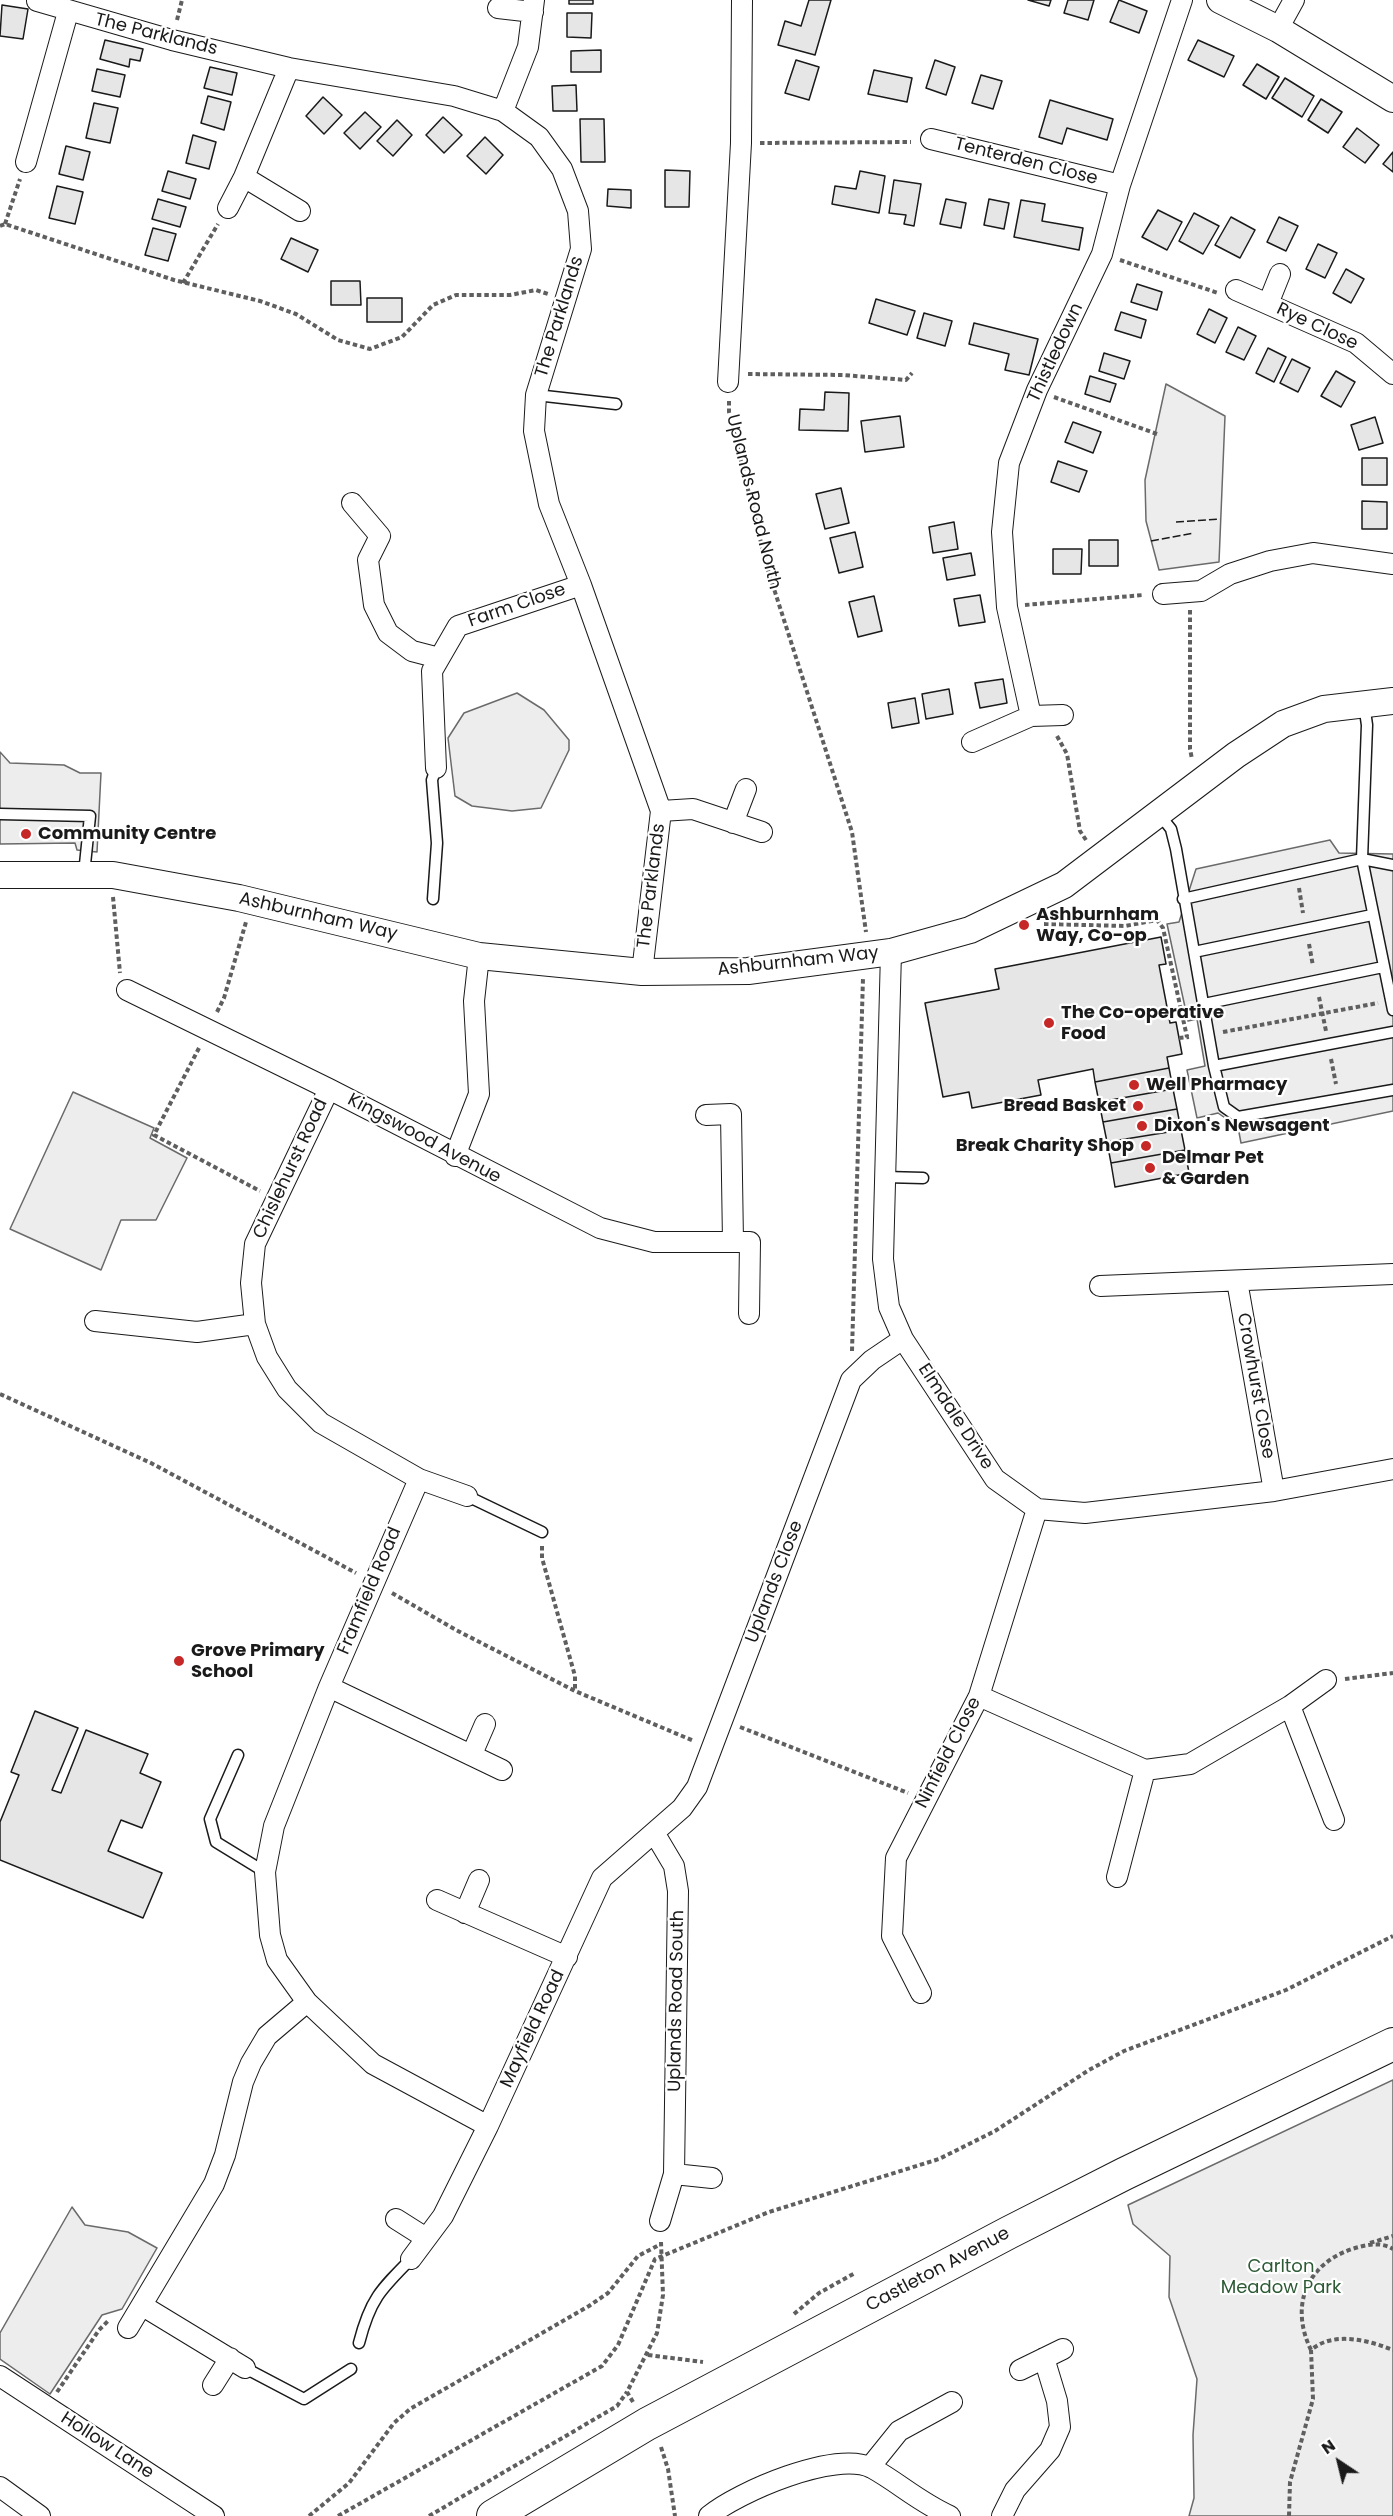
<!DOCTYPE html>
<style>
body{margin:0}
#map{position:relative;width:1393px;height:2516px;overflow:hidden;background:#fff;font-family:Poppins,sans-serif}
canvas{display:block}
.north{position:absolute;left:1309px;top:2432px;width:60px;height:60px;-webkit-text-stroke:4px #fff;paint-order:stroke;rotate:325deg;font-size:16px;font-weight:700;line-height:24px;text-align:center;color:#1a1a1a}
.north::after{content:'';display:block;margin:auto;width:21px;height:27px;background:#1a1a1a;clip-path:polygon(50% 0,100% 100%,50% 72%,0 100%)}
</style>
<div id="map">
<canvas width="1393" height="2516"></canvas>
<div class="north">N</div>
</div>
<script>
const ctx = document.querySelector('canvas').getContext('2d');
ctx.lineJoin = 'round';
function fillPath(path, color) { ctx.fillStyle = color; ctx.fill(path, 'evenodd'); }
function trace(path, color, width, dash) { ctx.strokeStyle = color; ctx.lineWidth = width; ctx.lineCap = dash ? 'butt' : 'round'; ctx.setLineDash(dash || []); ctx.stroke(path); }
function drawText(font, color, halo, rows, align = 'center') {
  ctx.font = font + ' Poppins,sans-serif'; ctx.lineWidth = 4.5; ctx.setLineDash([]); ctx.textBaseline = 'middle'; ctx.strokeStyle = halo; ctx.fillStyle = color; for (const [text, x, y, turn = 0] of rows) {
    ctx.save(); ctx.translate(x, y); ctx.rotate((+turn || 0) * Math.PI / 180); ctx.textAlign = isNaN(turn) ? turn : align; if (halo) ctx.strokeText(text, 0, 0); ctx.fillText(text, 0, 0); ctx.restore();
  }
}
const built = new Path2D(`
 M 1166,384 L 1225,416 L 1219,562 L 1159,570 L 1146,521 L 1145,480 Z
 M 517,693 L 544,710 L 569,740 L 569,750 L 541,808 L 512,811 L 472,806 L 455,796 L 448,738 L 464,713 Z
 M 0,752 L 10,763 L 64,765 L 80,773 L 101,773 L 97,852 L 77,850 L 75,843 L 0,844 Z
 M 1330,840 L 1339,853 L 1393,854 L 1393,1111 L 1241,1143 L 1238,1127 L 1218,1113 L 1197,1118 L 1187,1070 L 1205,1066 L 1197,1019 L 1188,1021 L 1167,924 L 1179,922 L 1196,869 Z
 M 73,1092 L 154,1128 L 150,1138 L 187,1158 L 156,1220 L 121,1220 L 101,1270 L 10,1229 Z
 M 1393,2080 L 1393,2516 L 1189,2516 L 1194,2498 L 1193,2435 L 1197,2379 L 1169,2297 L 1170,2256 L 1133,2224 L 1128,2205 Z
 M 72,2207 L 85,2225 L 128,2232 L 157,2248 L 122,2309 L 102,2315 L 50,2394 L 0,2359 L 0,2333 Z`);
fillPath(built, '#ededed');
trace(built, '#6a6a6a', 1.5);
const building = new Path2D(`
 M 569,0 L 593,0 L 593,4 L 569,4 Z
 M 809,0 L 831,0 L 815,55 L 778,45 L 785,21 L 801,26 Z
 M 1028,0 L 1051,0 L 1049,6 Z
 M 1068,0 L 1094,0 L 1088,20 L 1064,13 Z
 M 1119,0 L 1147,11 L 1139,33 L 1110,22 Z
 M 2,5 L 28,9 L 23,39 L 0,36 Z
 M 567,13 L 592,13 L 591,38 L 567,37 Z
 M 105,40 L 143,49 L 140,61 L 130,59 L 129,67 L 100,59 Z
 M 1198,40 L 1234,56 L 1224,77 L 1188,60 Z
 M 601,50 L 601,72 L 571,72 L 571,51 Z
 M 796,60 L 819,67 L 809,100 L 785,93 Z
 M 935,60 L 955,67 L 946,95 L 926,88 Z
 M 1257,64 L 1279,77 L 1266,99 L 1243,85 Z
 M 210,67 L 237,73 L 232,95 L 204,88 Z
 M 97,69 L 125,75 L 120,97 L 92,91 Z
 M 874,70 L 912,78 L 907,102 L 868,94 Z
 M 981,75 L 1002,81 L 993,109 L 972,103 Z
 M 1285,78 L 1314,96 L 1302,117 L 1272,98 Z
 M 576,85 L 577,111 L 553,111 L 552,86 Z
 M 208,96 L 231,102 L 224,130 L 201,123 Z
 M 323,97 L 342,115 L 324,134 L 306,116 Z
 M 1321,99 L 1342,112 L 1328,133 L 1308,120 Z
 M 1050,100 L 1113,119 L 1107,140 L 1067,128 L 1062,144 L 1039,137 Z
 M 94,103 L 118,108 L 110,143 L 86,138 Z
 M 365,112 L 381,127 L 360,149 L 344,133 Z
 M 443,117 L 462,135 L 444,153 L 426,135 Z
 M 580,119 L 604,119 L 605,162 L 581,162 Z
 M 397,120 L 412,135 L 393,156 L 377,141 Z
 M 1357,128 L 1379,145 L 1365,163 L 1343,147 Z
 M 193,135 L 216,142 L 209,169 L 186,163 Z
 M 485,137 L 503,155 L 486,174 L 467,156 Z
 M 66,146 L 90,152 L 83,180 L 59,174 Z
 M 1393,152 L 1393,172 L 1383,164 Z
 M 665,170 L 690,171 L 689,207 L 665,207 Z
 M 168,171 L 196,179 L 190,199 L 162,191 Z
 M 860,171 L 885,176 L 879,213 L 832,204 L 835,186 L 856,189 Z
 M 894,180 L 921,184 L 914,226 L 904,224 L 906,215 L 889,213 Z
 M 57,186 L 83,192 L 75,224 L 49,218 Z
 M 608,189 L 631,190 L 631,208 L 607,206 Z
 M 158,199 L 186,207 L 180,227 L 152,219 Z
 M 946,199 L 966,203 L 961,228 L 940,224 Z
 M 989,199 L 1009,203 L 1004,229 L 984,225 Z
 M 1021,200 L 1045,204 L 1042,221 L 1083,228 L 1079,250 L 1014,237 Z
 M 1158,210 L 1182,222 L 1167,250 L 1142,237 Z
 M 1194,213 L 1219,226 L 1203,254 L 1179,241 Z
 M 1231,217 L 1255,230 L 1240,258 L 1215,245 Z
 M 1279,217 L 1298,226 L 1286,251 L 1267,242 Z
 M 153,228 L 176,234 L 168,261 L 145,255 Z
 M 291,238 L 318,250 L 308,272 L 281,259 Z
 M 1318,244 L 1337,253 L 1325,278 L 1306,269 Z
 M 1346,269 L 1364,279 L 1351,303 L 1333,293 Z
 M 331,281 L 360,281 L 361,305 L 331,305 Z
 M 1137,284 L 1162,292 L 1157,310 L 1131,302 Z
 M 367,298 L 402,298 L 402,322 L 367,322 Z
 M 876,299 L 915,311 L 907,335 L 869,323 Z
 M 1209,309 L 1227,318 L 1215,343 L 1197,334 Z
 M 1121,312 L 1146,320 L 1141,338 L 1115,330 Z
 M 924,313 L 952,321 L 945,346 L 917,338 Z
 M 974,323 L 1038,339 L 1029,375 L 1005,370 L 1009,354 L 969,344 Z
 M 1238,327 L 1256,336 L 1244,360 L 1226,352 Z
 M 1268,348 L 1286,357 L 1274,382 L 1256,373 Z
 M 1104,353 L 1130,361 L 1124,379 L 1099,371 Z
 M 1292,359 L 1310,368 L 1298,392 L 1280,383 Z
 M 1336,371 L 1355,382 L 1341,407 L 1321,396 Z
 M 1090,376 L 1116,384 L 1110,402 L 1085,394 Z
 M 825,392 L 849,393 L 848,431 L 799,430 L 800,409 L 824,410 Z
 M 900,416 L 904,447 L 865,452 L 861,421 Z
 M 1375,417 L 1383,443 L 1359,450 L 1351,425 Z
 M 1073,422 L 1101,432 L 1093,453 L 1065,442 Z
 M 1362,458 L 1387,458 L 1387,485 L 1362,485 Z
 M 1058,461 L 1087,471 L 1079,492 L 1051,482 Z
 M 841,488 L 849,523 L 825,529 L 816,494 Z
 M 1362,501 L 1387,502 L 1387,529 L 1362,529 Z
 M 954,522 L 958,549 L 933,553 L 929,527 Z
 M 855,532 L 863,567 L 839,573 L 830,538 Z
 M 1089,540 L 1118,540 L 1118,566 L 1089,566 Z
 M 1053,549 L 1082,549 L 1081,574 L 1053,574 Z
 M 971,553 L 975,575 L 947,580 L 943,558 Z
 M 980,595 L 985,622 L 959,626 L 954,599 Z
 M 874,596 L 882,631 L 858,637 L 849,602 Z
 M 1003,679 L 1007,703 L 980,708 L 975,683 Z
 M 949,689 L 953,714 L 926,719 L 922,694 Z
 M 915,698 L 919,723 L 892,728 L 888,703 Z
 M 1161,937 L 1166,964 L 1159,965 L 1170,1023 L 1176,1022 L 1182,1054 L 1167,1057 L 1169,1068 L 1095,1082 L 1093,1069 L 1038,1080 L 1041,1095 L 972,1108 L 969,1092 L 943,1097 L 925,1003 L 999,989 L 995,969 Z
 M 1169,1068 L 1173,1089 L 1099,1102 L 1095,1082 Z
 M 1173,1089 L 1177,1109 L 1103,1122 L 1099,1102 Z
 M 1177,1109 L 1181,1130 L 1107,1142 L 1103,1122 Z
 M 1181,1130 L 1185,1150 L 1111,1163 L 1107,1142 Z
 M 1185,1150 L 1189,1173 L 1115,1187 L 1111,1163 Z
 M 35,1711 L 78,1728 L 52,1790 L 61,1793 L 86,1730 L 148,1754 L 140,1773 L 161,1782 L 142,1828 L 121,1820 L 108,1851 L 162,1873 L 143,1918 L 0,1860 L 0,1822 L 19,1775 L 11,1772 Z`);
fillPath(building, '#e6e6e6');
trace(building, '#1a1a1a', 1.5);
const service = new Path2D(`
 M 536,395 L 616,404
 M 1364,704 L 1367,725 L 1362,859 L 1393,1010
 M 0,814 L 90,816 L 84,874
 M 1159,814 L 1171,829 L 1176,849 L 1214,1066 L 1224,1107 L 1238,1117 L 1393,1090
 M 433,899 L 437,843 L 432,780 L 436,768
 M 1183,899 L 1362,859 L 1393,865
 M 1194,952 L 1372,915
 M 1204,1004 L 1383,967
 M 1214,1066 L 1393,1032
 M 885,1177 L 923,1178
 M 467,1496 L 542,1532
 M 238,1755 L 210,1819 L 216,1842 L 265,1872
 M 359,2343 C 370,2300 380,2290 411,2259
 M 245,2368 L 304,2399 L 351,2369`);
const minor = new Path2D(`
 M 37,1 L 172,40 L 289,68 L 454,96 L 503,111 L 539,137 L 562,169 L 578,211 L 581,249 L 536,395 L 534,431 L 549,504 L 581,585 L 661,811 L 642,972
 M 498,8 L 533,12
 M 1278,29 L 1294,0
 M 503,111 L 528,47 L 534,0
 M 931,139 L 1120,185
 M 26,162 L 68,12
 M 244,177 L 300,211
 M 228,208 L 244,177 L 289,68
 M 1236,290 L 1356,343 L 1393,374
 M 1268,304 L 1280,274
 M 728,382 L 741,143 L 742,0
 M 352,503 L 380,536 L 368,560 L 374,605 L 388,633 L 412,651 L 439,658
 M 1163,594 L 1201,591 L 1230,574 L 1270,561 L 1313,553 L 1393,564
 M 1031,716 L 1063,715
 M 972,742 L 1031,716 L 1007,607 L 1002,532 L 1009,463 L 1037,390 L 1102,254 L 1120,185 L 1182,0
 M 436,768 L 432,671 L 458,626 L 581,585
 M 661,811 L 693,809 L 762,832
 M 733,823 L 746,789
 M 891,952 L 883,1259 L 889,1307 L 903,1339 L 995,1479 L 1037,1509 L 1085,1513 L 1274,1491 L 1393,1469
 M 127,990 L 329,1089 L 600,1228 L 654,1242 L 750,1242 L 749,1314
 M 329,1089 L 255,1244 L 251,1283 L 255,1324 L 267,1357 L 287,1389 L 321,1423 L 419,1479 L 467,1496
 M 706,1115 L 731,1114 L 733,1242
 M 455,1156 L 479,1094 L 474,1001 L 479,956
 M 1237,1281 L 1274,1491
 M 1100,1286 L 1393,1274
 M 95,1321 L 197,1332 L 255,1324
 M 419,1479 L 329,1687 L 274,1826 L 265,1872 L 270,1935 L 277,1960 L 307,2002 L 373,2064 L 488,2126
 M 329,1687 L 502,1770
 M 979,1696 L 1145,1770 L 1190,1764 L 1290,1706 L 1326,1680
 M 1290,1706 L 1334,1820
 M 472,1754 L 485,1724
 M 655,1834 L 674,1866 L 678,1891 L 674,2174 L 660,2221
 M 1117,1877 L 1145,1770
 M 437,1900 L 567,1957
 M 465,1913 L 479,1880
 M 921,1993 L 892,1936 L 896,1858 L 979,1696 L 1037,1509
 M 674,2174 L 712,2178
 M 396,2219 L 426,2238
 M 411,2259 L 443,2216 L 488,2126 L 602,1878 L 682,1808 L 697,1787 L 851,1380 L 872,1360 L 903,1339
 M 143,2306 L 245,2368
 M 128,2328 L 214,2184 L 225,2155 L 243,2082 L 251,2063 L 267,2036 L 307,2002
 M 1020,2370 L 1063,2349
 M 0,2376 L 214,2516
 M 213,2385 L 230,2358
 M 870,2467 L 899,2431 L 952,2402
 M 0,2487 L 40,2516
 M 709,2516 C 738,2492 835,2450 872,2468 C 899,2483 919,2502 950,2516
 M 1002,2516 L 1015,2490 L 1050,2450 L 1060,2427 L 1057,2401 L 1044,2358`);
const tertiary = new Path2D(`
 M 1220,0 L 1278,29 L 1393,99
 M 0,875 L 113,875 L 239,898 L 479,956 L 642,972 L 748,971 L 891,952 L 970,930 L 1064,885 L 1236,755 L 1283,724 L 1324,709 L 1393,701`);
const primary = new Path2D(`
 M 493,2516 L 647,2424 L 1008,2233 L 1124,2174 L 1393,2044`);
trace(service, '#1a1a1a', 13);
trace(minor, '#1a1a1a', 22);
trace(tertiary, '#1a1a1a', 28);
trace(primary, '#1a1a1a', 34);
trace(new Path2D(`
 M 177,20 L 182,0
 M 760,143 L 911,142
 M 5,224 L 20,179
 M 0,226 L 5,224 L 174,280 L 260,301 L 296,314 L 338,340 L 370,349 L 402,337 L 433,305 L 456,295 L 510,295 L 536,290 L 548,294
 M 1120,260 L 1218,293
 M 183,283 L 218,224
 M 748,374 L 843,375 L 906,380 L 912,373
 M 1054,397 L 1157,434
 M 729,401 L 729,412 L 767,567 L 852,832 L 866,932
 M 1025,605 L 1143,595
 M 1190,610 L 1190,749 L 1192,759
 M 1057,736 L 1067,754 L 1080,831 L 1086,840
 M 1299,888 L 1303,913
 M 113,897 L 120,973
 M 1044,924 L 1125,926 L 1157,920 L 1163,928 L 1187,1037
 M 1309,944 L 1313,966
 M 1319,997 L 1326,1031
 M 217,1012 L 224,998 L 246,922
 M 1223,1032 L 1378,1003
 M 1179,1038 L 1189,1037
 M 199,1048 L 154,1135 L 260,1191
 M 1331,1059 L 1336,1084
 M 852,1351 L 863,978
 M 0,1394 L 151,1463 L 356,1573
 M 542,1546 L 542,1558 L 575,1676 L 575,1691
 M 392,1593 L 456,1630 L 575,1691 L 694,1741
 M 1345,1679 L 1393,1673
 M 740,1727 L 908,1793
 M 1370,2243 L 1393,2236
 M 794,2314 L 819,2293 L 855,2273
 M 1311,2350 C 1290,2307 1305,2265 1352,2249 C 1365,2245 1380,2241 1393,2249
 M 648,2355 L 703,2362
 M 57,2392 L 99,2330 L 109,2320
 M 633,2402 L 627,2392 L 657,2333 L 663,2295 L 661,2242
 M 661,2447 L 668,2469 L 675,2516
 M 309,2516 L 349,2483 L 394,2423 L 410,2409 L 589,2306 L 608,2293 L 638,2256 L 661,2244
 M 338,2516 L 602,2366 L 618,2345 L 655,2259 L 769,2212 L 939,2159 L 995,2131 L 1089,2070 L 1124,2051 L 1286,1990 L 1393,1936
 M 429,2516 L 617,2406 L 627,2392
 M 1289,2516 L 1290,2482 L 1313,2399 L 1311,2350 C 1333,2331 1368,2340 1393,2350`), '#5f5f5f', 4, [4.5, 3]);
trace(service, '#fff', 10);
trace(minor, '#fff', 20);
trace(tertiary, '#fff', 26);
trace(primary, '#fff', 32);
trace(new Path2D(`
 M 1176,522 L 1220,519
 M 1151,541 L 1194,533`), '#1a1a1a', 1.5, [8, 3]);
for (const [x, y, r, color] of [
 [26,834,6,"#c62828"],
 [1024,925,6,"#c62828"],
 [1049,1023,6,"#c62828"],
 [1134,1085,6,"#c62828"],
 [1138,1106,6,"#c62828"],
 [1142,1126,6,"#c62828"],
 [1146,1146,6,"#c62828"],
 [1150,1168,6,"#c62828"],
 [179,1661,6,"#c62828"]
]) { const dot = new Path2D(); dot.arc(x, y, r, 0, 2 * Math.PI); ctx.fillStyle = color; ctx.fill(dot); trace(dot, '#fff', 2); }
drawText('18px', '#1a1a1a', '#fff', [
 ["The Parklands",156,35,14],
 ["Tenterden Close",1026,162,14],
 ["The Parklands",560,317,-73],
 ["Rye Close",1317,327,25],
 ["Thistledown",1056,353,-65],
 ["Uplands Road North",753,502,76],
 ["Farm Close",517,606,-19],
 ["The Parklands",652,886,-83],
 ["Ashburnham Way",318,917,13],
 ["Ashburnham Way",798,962,-6],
 ["Kingswood Avenue",424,1139,28],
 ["Chislehurst Road",291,1169,-65],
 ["Crowhurst Close",1255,1386,80],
 ["Elmdale Drive",955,1417,57],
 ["Uplands Close",775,1582,-69],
 ["Framfield Road",370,1591,-67],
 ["Ninfield Close",949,1753,-63],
 ["Uplands Road South",677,2001,-89],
 ["Mayfield Road",533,2029,-65],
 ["Castleton Avenue",938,2270,-28],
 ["Hollow Lane",107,2446,33]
]);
drawText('bold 18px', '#1a1a1a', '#fff', [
 ["Community Centre",38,834],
 ["Ashburnham",1036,915],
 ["Way, Co-op",1036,936],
 ["The Co-operative",1061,1013],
 ["Food",1061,1034],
 ["Well Pharmacy",1146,1085],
 ["Bread Basket",1126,1106,"right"],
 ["Dixon's Newsagent",1154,1126],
 ["Break Charity Shop",1134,1146,"right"],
 ["Delmar Pet",1162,1158],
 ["& Garden",1162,1179],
 ["Grove Primary",191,1651],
 ["School",191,1672]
], 'left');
drawText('18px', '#2b5a34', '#fff', [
 ["Carlton",1281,2267],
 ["Meadow Park",1281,2288]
]);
</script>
